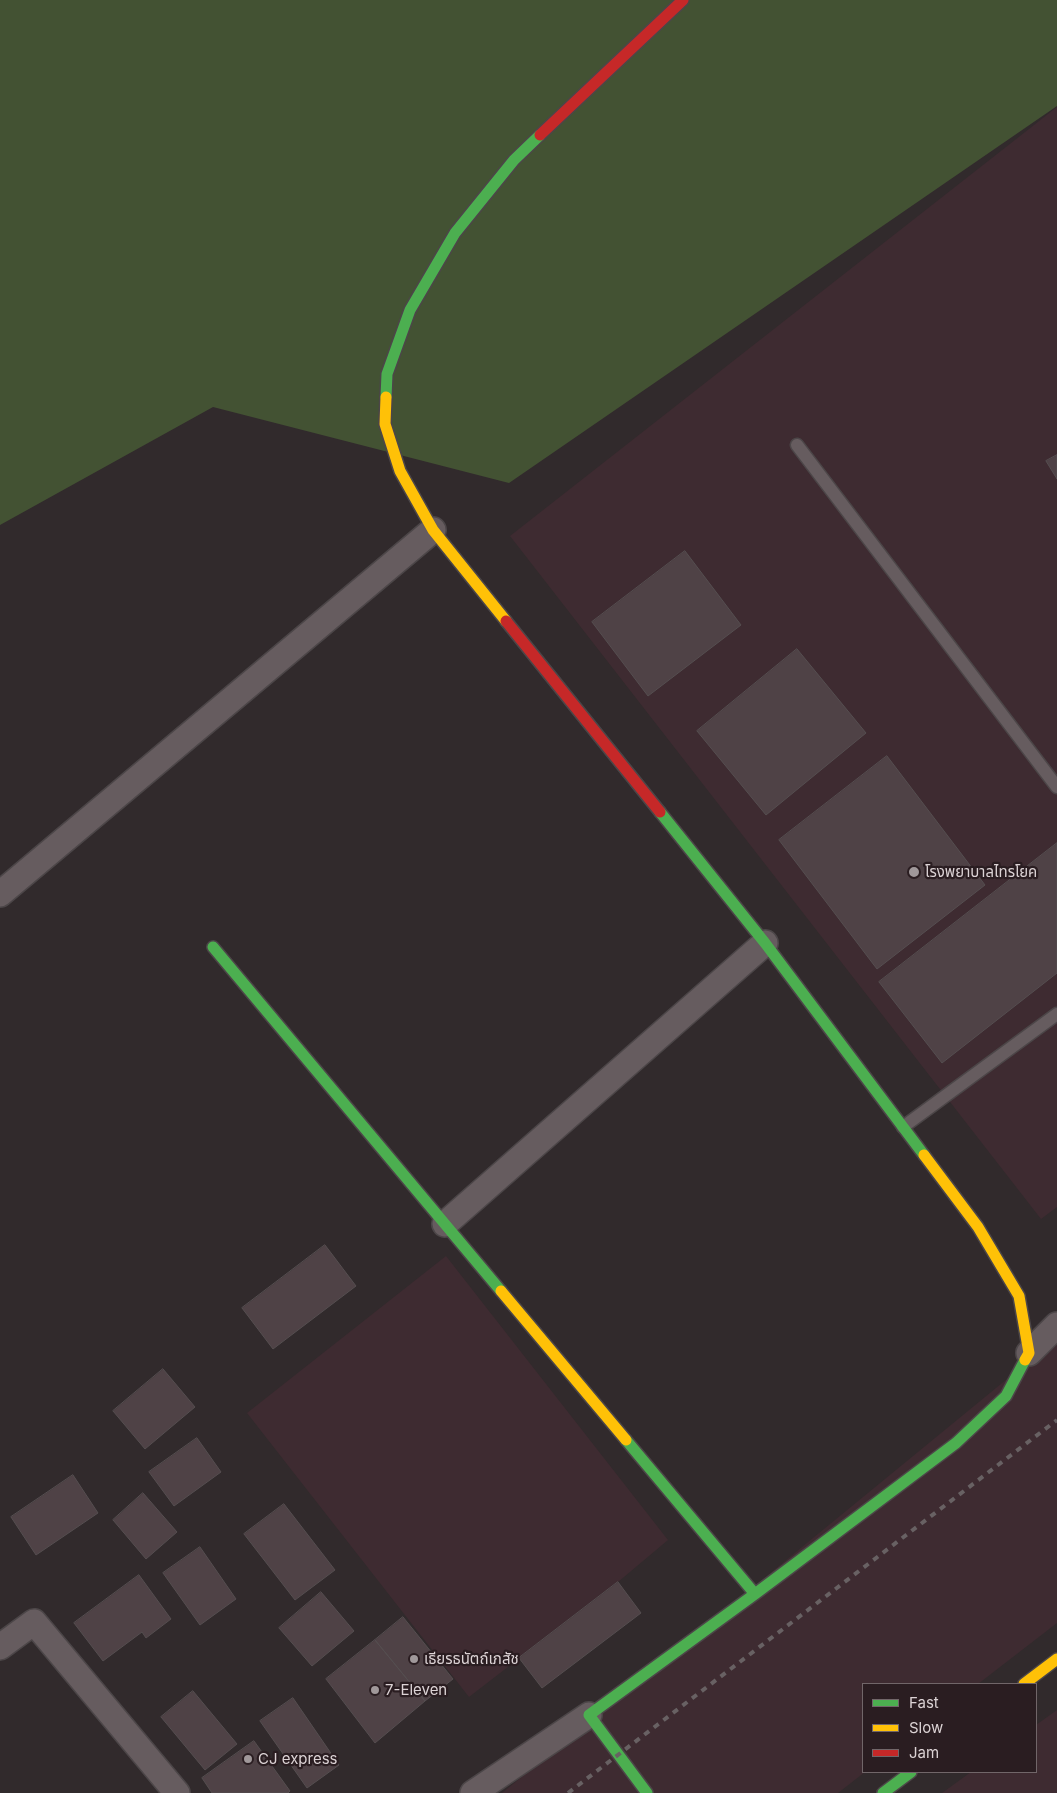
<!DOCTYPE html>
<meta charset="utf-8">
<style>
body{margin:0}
#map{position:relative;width:1057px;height:1793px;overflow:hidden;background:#312a2c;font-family:Inter,sans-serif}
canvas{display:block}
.legend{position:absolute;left:862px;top:1683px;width:175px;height:90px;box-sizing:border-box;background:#2a1d21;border:1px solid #716669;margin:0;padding:6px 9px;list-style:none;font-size:15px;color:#dcd3d5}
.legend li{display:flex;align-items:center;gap:10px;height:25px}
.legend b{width:25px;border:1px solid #716669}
</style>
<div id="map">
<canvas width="1057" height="1793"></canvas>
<ul class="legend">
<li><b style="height:6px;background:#4caf50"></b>Fast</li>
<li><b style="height:6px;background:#ffc107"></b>Slow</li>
<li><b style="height:6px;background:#c62828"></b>Jam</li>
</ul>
</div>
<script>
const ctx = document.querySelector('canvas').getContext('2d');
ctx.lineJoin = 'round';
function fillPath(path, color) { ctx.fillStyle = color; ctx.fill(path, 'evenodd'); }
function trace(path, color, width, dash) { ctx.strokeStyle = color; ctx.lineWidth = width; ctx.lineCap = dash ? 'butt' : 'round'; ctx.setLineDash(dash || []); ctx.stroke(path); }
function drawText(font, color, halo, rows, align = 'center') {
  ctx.font = font + ' Inter,"Noto Sans Thai",sans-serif'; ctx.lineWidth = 4.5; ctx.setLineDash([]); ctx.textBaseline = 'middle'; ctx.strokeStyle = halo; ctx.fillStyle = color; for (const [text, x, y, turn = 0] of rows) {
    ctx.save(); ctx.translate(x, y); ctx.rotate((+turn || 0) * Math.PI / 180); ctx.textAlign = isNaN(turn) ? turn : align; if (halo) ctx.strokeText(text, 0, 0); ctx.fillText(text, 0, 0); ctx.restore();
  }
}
fillPath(new Path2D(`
 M 1057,107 L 1057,1207 L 1041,1219 L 510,536 Z
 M 446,1256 L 668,1540 L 618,1582 L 469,1697 L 247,1413 Z
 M 1057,1338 L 1057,1623 L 978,1684 L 863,1684 L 863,1772 L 865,1772 L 838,1793 L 502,1793 Z
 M 1057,1710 L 1057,1793 L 942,1793 L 971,1772 L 1036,1772 L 1036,1725 Z`), '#3e2b31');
fillPath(new Path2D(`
 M 0,0 L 1057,0 L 1057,106 L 509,483 L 213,407 L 0,525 Z`), '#435233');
const building = new Path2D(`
 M 1057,455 L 1057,479 L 1046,461 Z
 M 685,551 L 741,625 L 648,696 L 592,622 Z
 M 797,649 L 866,733 L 766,815 L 697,731 Z
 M 887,756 L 985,885 L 877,969 L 779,840 Z
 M 1057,843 L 1057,973 L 942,1063 L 879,982 Z
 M 325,1245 L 356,1286 L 273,1349 L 242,1308 Z
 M 163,1369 L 195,1407 L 145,1449 L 113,1411 Z
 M 197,1438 L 221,1472 L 174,1506 L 149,1472 Z
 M 73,1475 L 98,1513 L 36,1555 L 11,1517 Z
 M 143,1493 L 177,1532 L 146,1559 L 113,1520 Z
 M 284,1504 L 335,1570 L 295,1600 L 244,1534 Z
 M 200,1547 L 236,1599 L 200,1625 L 163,1573 Z
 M 139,1575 L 171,1619 L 146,1638 L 142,1632 L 103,1661 L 74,1623 Z
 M 618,1582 L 641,1613 L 542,1688 L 519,1658 Z
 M 321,1592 L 354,1631 L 312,1666 L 279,1628 Z
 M 403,1617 L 453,1679 L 425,1701 L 375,1640 Z
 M 375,1640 L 425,1701 L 375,1743 L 326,1679 Z
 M 193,1691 L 237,1744 L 205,1770 L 161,1717 Z
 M 293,1698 L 339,1765 L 307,1788 L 260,1721 Z
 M 254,1741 L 290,1791 L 288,1793 L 212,1793 L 202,1778 Z`);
fillPath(building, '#4f4246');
trace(building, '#554e50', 1);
const lane = new Path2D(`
 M 797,445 L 1057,787
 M 903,1127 L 1057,1014`);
const street = new Path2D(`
 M 0,894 L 433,530
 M 445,1224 L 765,943
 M 1029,1353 L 1057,1325
 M 0,1647 L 34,1622 L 177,1793
 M 473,1793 L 589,1715`);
const fast = new Path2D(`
 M 386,397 L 387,374 L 410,310 L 455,233 L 514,160 L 540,135
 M 660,812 L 765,943 L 924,1155
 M 213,947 L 501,1291
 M 626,1440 L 755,1594
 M 647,1793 L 589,1715 L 755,1594 L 956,1443 L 1006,1396 L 1025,1360
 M 883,1793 L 911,1772`);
const slow = new Path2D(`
 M 386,397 L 385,424 L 400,471 L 433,530 L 506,621
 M 924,1155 L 978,1227 L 1019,1296 L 1029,1353 L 1025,1360
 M 501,1291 L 626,1440
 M 1024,1684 L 1057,1659`);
const jam = new Path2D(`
 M 540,135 L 683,0
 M 506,621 L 660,812`);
trace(lane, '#4c4648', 15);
trace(street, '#4c4648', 28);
trace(fast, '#4c4648', 14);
trace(slow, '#4c4648', 14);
trace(jam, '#4c4648', 14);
trace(lane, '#665c5f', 12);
trace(street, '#665c5f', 25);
trace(fast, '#4caf50', 11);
trace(slow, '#ffc107', 11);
trace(jam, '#c62828', 11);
trace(new Path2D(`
 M 568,1793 L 1057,1420`), '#686163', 4, [6, 6]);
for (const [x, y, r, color] of [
 [914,872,6,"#a0989a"],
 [414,1659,5,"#a0989a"],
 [375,1690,5,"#a0989a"],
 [248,1759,5,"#a0989a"]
]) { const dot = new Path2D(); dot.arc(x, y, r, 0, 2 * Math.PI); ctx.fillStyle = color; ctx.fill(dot); trace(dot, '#2a1d21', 2); }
drawText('15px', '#dcd3d5', '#2a1d21', [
 ["โรงพยาบาลไทรโยค",925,872],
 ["เธียรธนัตถ์เภสัช",424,1659],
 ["7-Eleven",385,1690],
 ["CJ express",258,1759]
], 'left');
</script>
